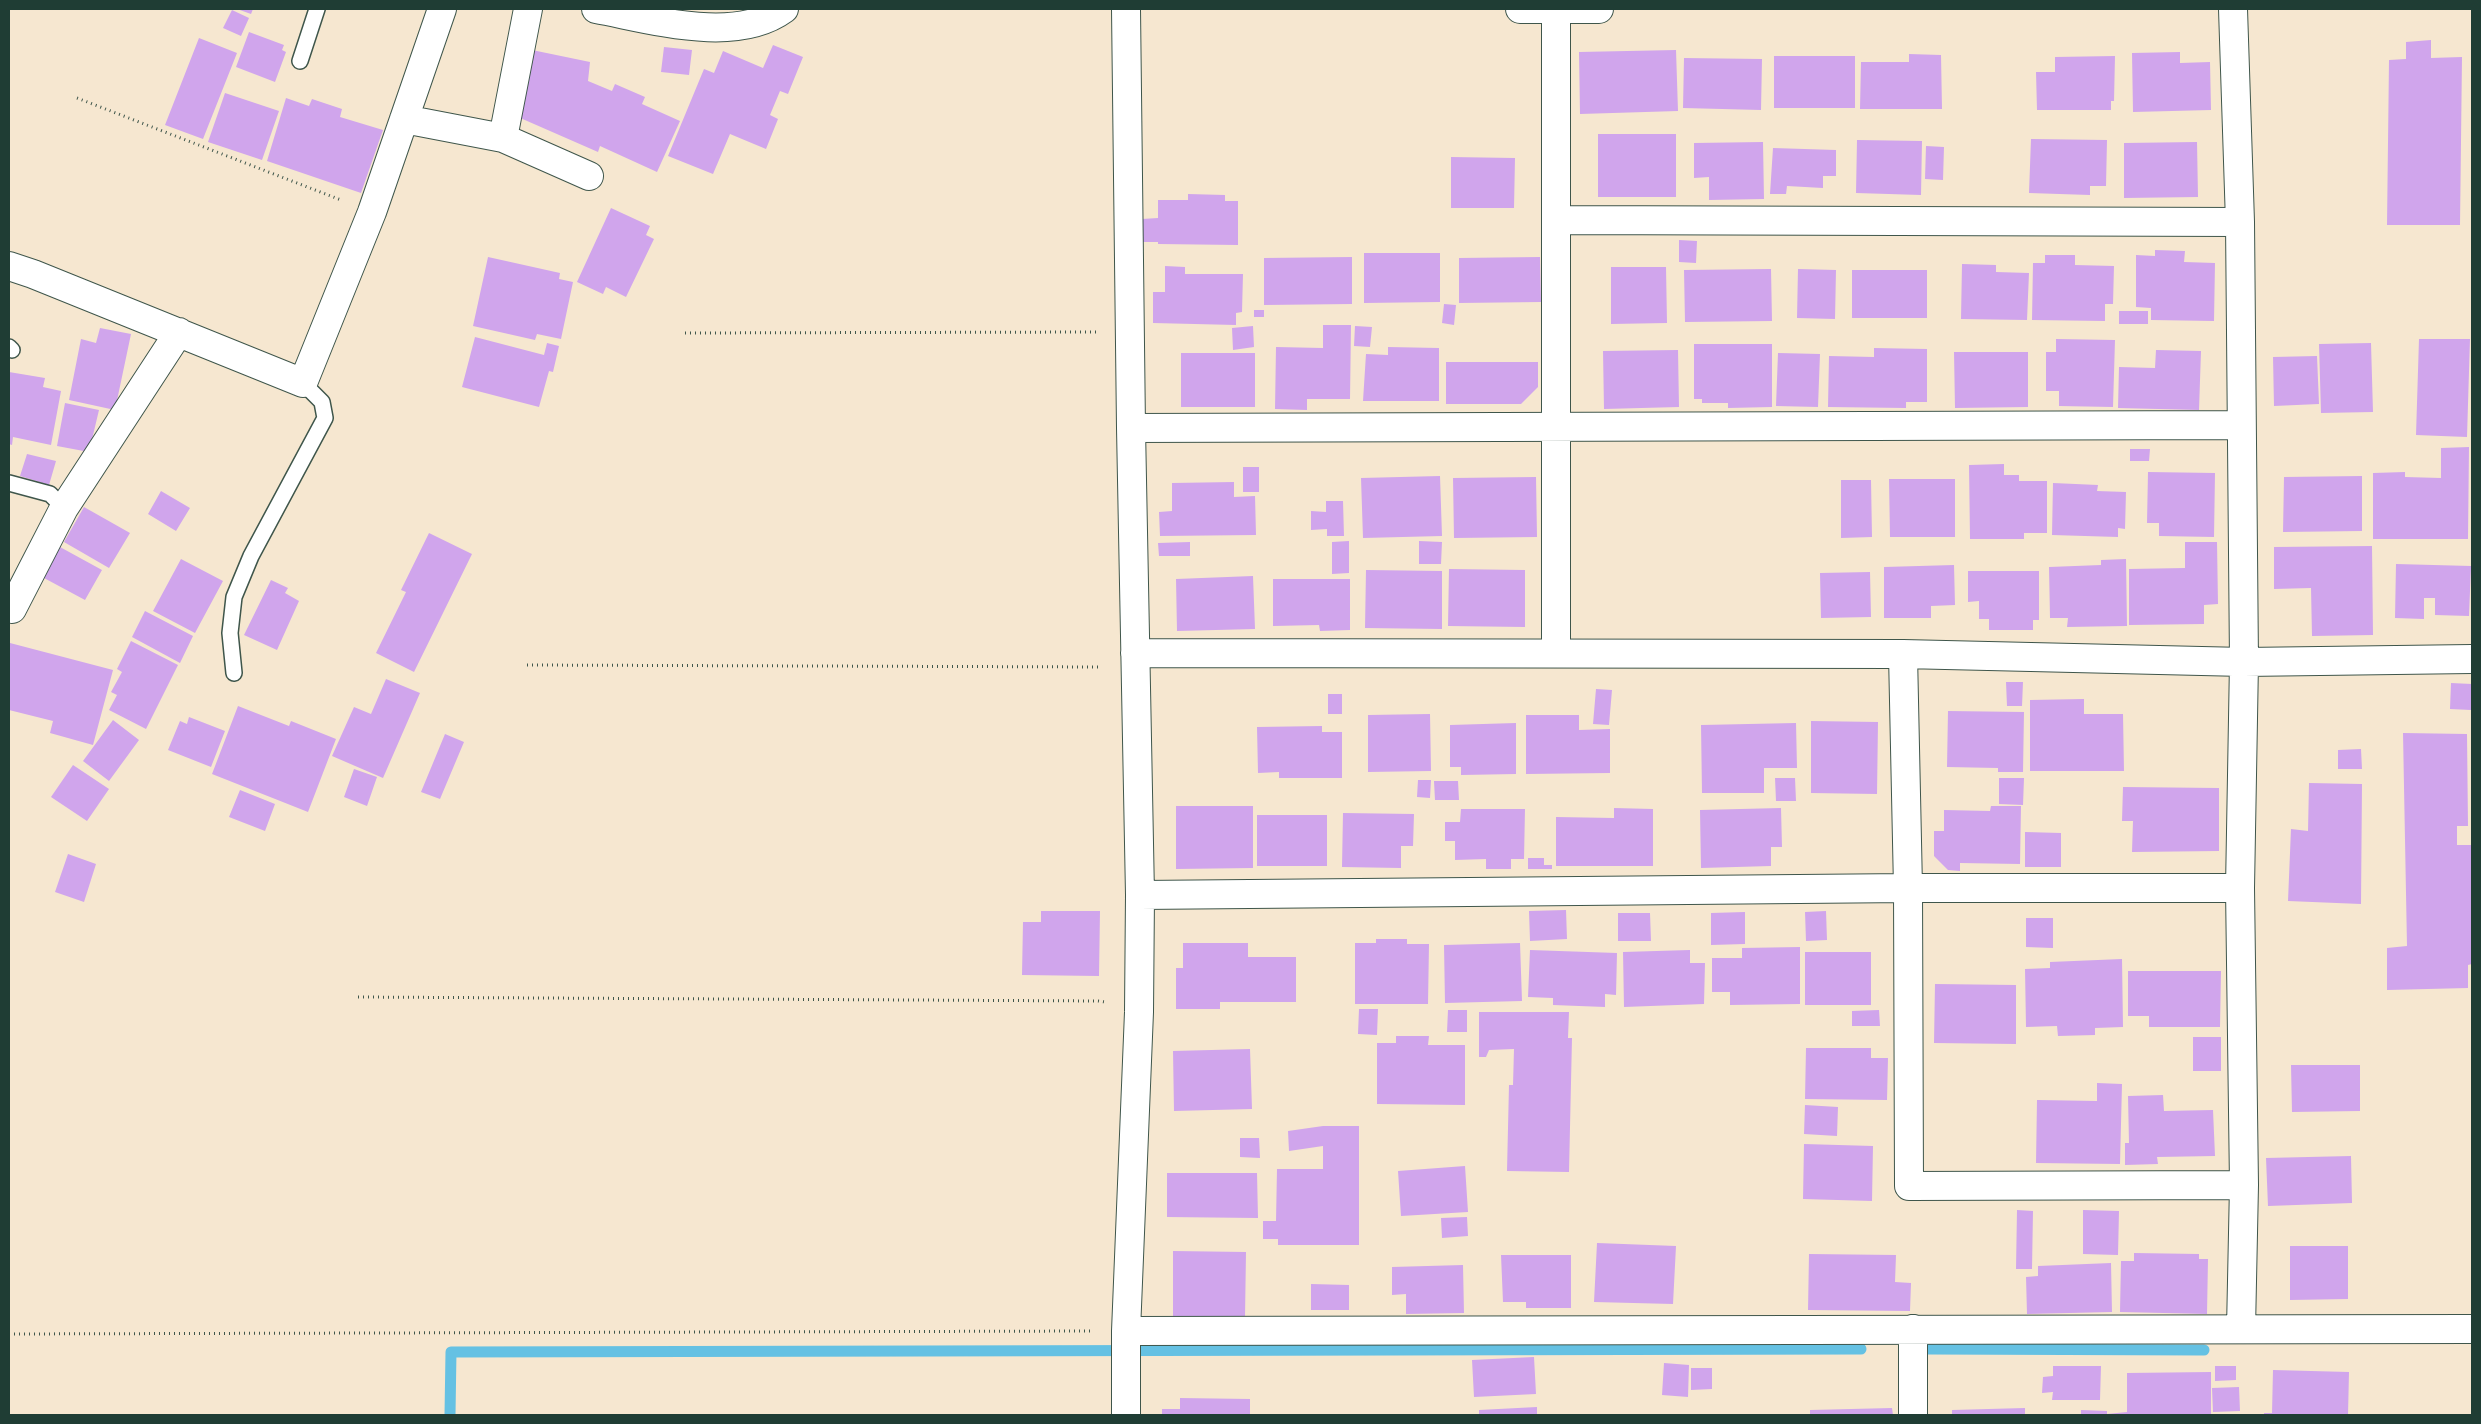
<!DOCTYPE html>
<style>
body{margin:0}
#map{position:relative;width:2481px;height:1424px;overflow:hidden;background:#f6e7d0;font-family:"Libre Caslon Text",serif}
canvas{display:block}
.frame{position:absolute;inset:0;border:10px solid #1f3d34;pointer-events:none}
</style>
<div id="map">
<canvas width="2481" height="1424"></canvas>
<div class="frame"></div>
</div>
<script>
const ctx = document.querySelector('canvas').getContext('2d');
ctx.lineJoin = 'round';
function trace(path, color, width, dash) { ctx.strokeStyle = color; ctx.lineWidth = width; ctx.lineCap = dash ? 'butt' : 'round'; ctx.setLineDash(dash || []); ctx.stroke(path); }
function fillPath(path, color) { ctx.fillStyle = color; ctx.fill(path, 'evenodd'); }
trace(new Path2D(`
 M 1928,1349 L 2204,1350
 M 450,1415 L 451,1352 L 1861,1349`), '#65c1e3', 11);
fillPath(new Path2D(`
 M 237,9 L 253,9 L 251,14 Z
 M 232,10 L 249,18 L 241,36 L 223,28 Z
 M 249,32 L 284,45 L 282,50 L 286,52 L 275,82 L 236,67 Z
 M 199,38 L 237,53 L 203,139 L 165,125 Z
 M 2431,40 L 2431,58 L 2462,57 L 2460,225 L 2387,225 L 2389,60 L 2406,59 L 2406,42 Z
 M 773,45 L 803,57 L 788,94 L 780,91 L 770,115 L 778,119 L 766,149 L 730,134 L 713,174 L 668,156 L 704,69 L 714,73 L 723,51 L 763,68 Z
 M 664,47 L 692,50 L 689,75 L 661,72 Z
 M 532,50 L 590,62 L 588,81 L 612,91 L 615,84 L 645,97 L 642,104 L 680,121 L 657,172 L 600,146 L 598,152 L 518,117 Z
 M 1676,50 L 1678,111 L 1580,114 L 1579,52 Z
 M 2180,52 L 2180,63 L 2210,62 L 2211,110 L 2133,112 L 2132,53 Z
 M 1909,54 L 1941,55 L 1942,109 L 1860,109 L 1861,62 L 1909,62 Z
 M 1774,56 L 1855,56 L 1855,108 L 1774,108 Z
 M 2115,56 L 2114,101 L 2111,101 L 2111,110 L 2037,110 L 2036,72 L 2055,72 L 2055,57 Z
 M 1684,58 L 1762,59 L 1761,110 L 1683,108 Z
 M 225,93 L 279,111 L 262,160 L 208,142 Z
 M 286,98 L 309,106 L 312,99 L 342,109 L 340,117 L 383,130 L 361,193 L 267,161 Z
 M 1598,134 L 1676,134 L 1676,197 L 1598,197 Z
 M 2031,139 L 2107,140 L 2106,186 L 2090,186 L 2090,195 L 2029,193 Z
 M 1857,140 L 1922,141 L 1921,195 L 1856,193 Z
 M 1763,142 L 1764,199 L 1709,200 L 1709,177 L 1694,178 L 1694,143 Z
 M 2197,142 L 2198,197 L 2124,198 L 2124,143 Z
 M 1926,146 L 1944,147 L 1943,180 L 1925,179 Z
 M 1773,148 L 1836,150 L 1836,176 L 1823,176 L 1823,188 L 1787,186 L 1786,194 L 1770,194 Z
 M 1451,157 L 1515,158 L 1514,208 L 1451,208 Z
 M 1188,194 L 1225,195 L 1225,201 L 1238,201 L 1238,245 L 1158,244 L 1158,242 L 1141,242 L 1142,219 L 1158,218 L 1158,200 L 1188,200 Z
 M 611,208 L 650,226 L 646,235 L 654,239 L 626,297 L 606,287 L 603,294 L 577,282 Z
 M 1679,240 L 1697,241 L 1696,263 L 1679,262 Z
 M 2155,250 L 2185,251 L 2184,262 L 2215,263 L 2214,321 L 2151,320 L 2151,308 L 2136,307 L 2136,255 L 2155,256 Z
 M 1364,253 L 1440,253 L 1440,302 L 1364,303 Z
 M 2045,255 L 2075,255 L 2075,265 L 2114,266 L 2113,304 L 2105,304 L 2105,321 L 2032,320 L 2033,263 L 2045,263 Z
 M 488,257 L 560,273 L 559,279 L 573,282 L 561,339 L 537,334 L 535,340 L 473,326 Z
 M 1352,257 L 1352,304 L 1264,305 L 1264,258 Z
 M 1540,257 L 1541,302 L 1459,303 L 1459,258 Z
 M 1962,264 L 1996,265 L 1996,272 L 2029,273 L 2027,320 L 1961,319 Z
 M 1165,266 L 1185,267 L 1185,274 L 1243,274 L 1242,312 L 1236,313 L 1236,325 L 1153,323 L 1153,292 L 1165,292 Z
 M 1611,267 L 1666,267 L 1667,323 L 1611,324 Z
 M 1771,269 L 1772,321 L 1685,322 L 1684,270 Z
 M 1798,269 L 1836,270 L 1835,319 L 1797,318 Z
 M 1852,270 L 1927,270 L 1927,318 L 1852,318 Z
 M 1444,304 L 1456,305 L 1454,325 L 1442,323 Z
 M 1254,310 L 1264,310 L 1264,317 L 1254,317 Z
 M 2119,311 L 2148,311 L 2148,324 L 2119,324 Z
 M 1323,325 L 1351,325 L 1350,399 L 1307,399 L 1307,410 L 1275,409 L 1276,347 L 1323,348 Z
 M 1253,326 L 1254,347 L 1233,350 L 1232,328 Z
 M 1355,326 L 1372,327 L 1370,347 L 1354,346 Z
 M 100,328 L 131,334 L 115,410 L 69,400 L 81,339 L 96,343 Z
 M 475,337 L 544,355 L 547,343 L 559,346 L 553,372 L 549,371 L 539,407 L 462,387 Z
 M 2056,339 L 2115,340 L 2113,407 L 2059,406 L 2059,391 L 2046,391 L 2046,352 L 2056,352 Z
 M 2419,339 L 2470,339 L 2467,437 L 2416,435 Z
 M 2371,343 L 2373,412 L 2321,413 L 2319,344 Z
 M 1694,344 L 1772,344 L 1772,407 L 1728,408 L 1728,403 L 1702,403 L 1702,399 L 1694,399 Z
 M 1388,347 L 1439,348 L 1439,401 L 1363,401 L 1366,354 L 1388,355 Z
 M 1874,348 L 1927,349 L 1927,402 L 1906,402 L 1906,408 L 1828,407 L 1829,356 L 1874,357 Z
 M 1678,350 L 1679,407 L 1604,409 L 1603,351 Z
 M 2156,350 L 2201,351 L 2199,410 L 2118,408 L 2119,367 L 2155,368 Z
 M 1954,352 L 2028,352 L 2028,407 L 1955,408 Z
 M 1181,353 L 1255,353 L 1255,407 L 1181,407 Z
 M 1778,353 L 1820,354 L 1818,407 L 1776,406 Z
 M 2317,356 L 2319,404 L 2274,406 L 2273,357 Z
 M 1446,362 L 1538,362 L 1538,387 L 1521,404 L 1446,404 Z
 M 9,372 L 45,378 L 43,387 L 61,391 L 51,445 L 13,437 L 12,445 L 9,444 Z
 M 65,403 L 99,410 L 89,452 L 57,446 Z
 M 2469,447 L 2468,539 L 2373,539 L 2373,473 L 2405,472 L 2405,477 L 2441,478 L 2441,448 Z
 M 2130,449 L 2150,449 L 2149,461 L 2130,461 Z
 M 27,454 L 56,461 L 49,485 L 20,476 Z
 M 2004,464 L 2004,475 L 2019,475 L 2019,481 L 2047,481 L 2047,533 L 2024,533 L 2024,539 L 1970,539 L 1969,465 Z
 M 1243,467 L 1259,467 L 1259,492 L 1243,492 Z
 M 2148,472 L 2215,473 L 2214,537 L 2159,536 L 2159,523 L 2147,523 Z
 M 1440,476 L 1442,536 L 1363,538 L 1361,478 Z
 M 2362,476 L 2362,531 L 2283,532 L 2284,477 Z
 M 1536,477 L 1537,537 L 1454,538 L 1453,478 Z
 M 1889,479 L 1955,479 L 1955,537 L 1890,537 Z
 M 1841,480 L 1871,480 L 1872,537 L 1841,538 Z
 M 1234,482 L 1234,497 L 1255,496 L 1256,535 L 1160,536 L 1159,512 L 1172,511 L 1172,483 Z
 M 2053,483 L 2098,485 L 2097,491 L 2126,492 L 2125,529 L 2118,528 L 2118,537 L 2052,535 Z
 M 161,491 L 190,508 L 176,531 L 148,514 Z
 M 1326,501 L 1343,501 L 1344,536 L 1327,536 L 1327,529 L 1311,530 L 1311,511 L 1326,512 Z
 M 84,507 L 130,533 L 109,568 L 64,542 Z
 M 429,533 L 472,554 L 414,672 L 376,653 L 406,592 L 401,590 Z
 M 1349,541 L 1349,573 L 1332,574 L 1332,542 Z
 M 1419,541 L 1442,542 L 1441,564 L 1419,564 Z
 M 1190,542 L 1190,556 L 1159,556 L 1158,543 Z
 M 2185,542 L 2217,542 L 2218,604 L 2204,605 L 2204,624 L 2129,625 L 2129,569 L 2185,568 Z
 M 2372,546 L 2373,635 L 2312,636 L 2311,588 L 2274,589 L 2274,547 Z
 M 60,547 L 102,570 L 85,600 L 44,578 Z
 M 181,559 L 223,581 L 195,633 L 153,611 Z
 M 2126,559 L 2127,626 L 2067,627 L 2068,618 L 2050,618 L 2049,567 L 2101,565 L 2101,560 Z
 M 2396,564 L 2471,566 L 2469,616 L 2435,615 L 2435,598 L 2424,598 L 2424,619 L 2395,618 Z
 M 1954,565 L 1955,605 L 1931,606 L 1931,618 L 1884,618 L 1884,567 Z
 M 1449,569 L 1525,570 L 1525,627 L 1448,626 Z
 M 1366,570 L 1442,571 L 1442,629 L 1365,628 Z
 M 1968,571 L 2039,571 L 2039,620 L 2033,620 L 2033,630 L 1989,630 L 1989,619 L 1979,619 L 1979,601 L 1968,602 Z
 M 1870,572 L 1871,617 L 1821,618 L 1820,573 Z
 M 1253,576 L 1255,629 L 1177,631 L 1176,579 Z
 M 1273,579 L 1350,579 L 1350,630 L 1320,631 L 1319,625 L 1273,626 Z
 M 271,580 L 288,588 L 285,593 L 299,601 L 277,650 L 244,635 Z
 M 145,611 L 193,636 L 180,663 L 132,637 Z
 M 131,641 L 178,665 L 146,729 L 109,710 L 117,695 L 111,692 L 122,672 L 117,669 Z
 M 10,643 L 113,670 L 93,745 L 50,733 L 53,721 L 9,710 Z
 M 386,679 L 420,693 L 383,778 L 332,756 L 354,707 L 371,714 Z
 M 2006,682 L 2023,682 L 2022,706 L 2007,706 Z
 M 2451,683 L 2472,684 L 2471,710 L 2450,709 Z
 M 1596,689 L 1612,690 L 1609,725 L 1593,724 Z
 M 1328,694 L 1342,694 L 1342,714 L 1328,714 Z
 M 2084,699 L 2084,714 L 2123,714 L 2124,771 L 2030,771 L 2030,700 Z
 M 238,706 L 289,726 L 291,721 L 336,739 L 308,812 L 212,774 Z
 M 1948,711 L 2024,712 L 2023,772 L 1998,772 L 1998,768 L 1947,767 Z
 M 1430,714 L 1431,771 L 1368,772 L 1368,715 Z
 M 1526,715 L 1579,715 L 1579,730 L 1610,729 L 1610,773 L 1526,774 Z
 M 189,717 L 225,731 L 211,767 L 168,750 L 180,721 L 187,724 Z
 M 113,720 L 139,740 L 109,781 L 83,761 Z
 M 1811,721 L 1878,722 L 1877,794 L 1811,793 Z
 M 1516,723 L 1516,774 L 1461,775 L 1461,767 L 1450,767 L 1450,725 Z
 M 1796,723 L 1797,768 L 1764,768 L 1764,793 L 1702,793 L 1701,725 Z
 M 1322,726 L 1322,732 L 1342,732 L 1342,778 L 1279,778 L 1279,772 L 1258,773 L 1257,727 Z
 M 2403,733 L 2467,734 L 2468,826 L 2457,826 L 2457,845 L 2472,845 L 2472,964 L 2468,965 L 2468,988 L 2387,990 L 2387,948 L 2407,946 Z
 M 445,734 L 464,742 L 440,799 L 421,792 Z
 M 2361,749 L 2362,769 L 2338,769 L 2338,750 Z
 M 73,765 L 109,789 L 87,821 L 51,797 Z
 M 354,769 L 377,777 L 367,806 L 344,797 Z
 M 1775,778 L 1795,778 L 1796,801 L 1776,801 Z
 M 1999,778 L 2024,778 L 2023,805 L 1999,804 Z
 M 1418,780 L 1431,780 L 1430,798 L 1417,797 Z
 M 1434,781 L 1458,781 L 1459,800 L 1435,800 Z
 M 2309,783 L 2362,784 L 2361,904 L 2288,901 L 2291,829 L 2308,831 Z
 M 2123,787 L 2219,788 L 2219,851 L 2132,852 L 2133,821 L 2122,821 Z
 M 240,790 L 275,804 L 265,831 L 229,817 Z
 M 1176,806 L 1253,806 L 1253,868 L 1176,869 Z
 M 1991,806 L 2021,806 L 2020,864 L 1960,863 L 1960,871 L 1948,870 L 1934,856 L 1934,831 L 1944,831 L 1944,810 L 1990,811 Z
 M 1614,808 L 1653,809 L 1653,866 L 1556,866 L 1556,817 L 1614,818 Z
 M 1781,808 L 1782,847 L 1771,847 L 1771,866 L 1701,868 L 1700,810 Z
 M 1461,809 L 1525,809 L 1524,859 L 1511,859 L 1511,869 L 1486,869 L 1486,859 L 1455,860 L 1455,841 L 1445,841 L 1445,822 L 1460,822 Z
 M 1343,813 L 1414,814 L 1413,846 L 1401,846 L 1401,868 L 1342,867 Z
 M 1257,815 L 1327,815 L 1327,866 L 1257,866 Z
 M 2025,832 L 2061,833 L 2061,867 L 2025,867 Z
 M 68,854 L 96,864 L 84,902 L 55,892 Z
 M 1528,858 L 1544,858 L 1544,865 L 1552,865 L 1552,869 L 1528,869 Z
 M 1566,910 L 1567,939 L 1530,941 L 1529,911 Z
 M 1041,911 L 1100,911 L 1099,976 L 1022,975 L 1023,922 L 1041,922 Z
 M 1826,911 L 1827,940 L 1806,941 L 1805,912 Z
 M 1745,912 L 1745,944 L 1711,945 L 1711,913 Z
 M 1618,913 L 1650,913 L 1651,941 L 1618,941 Z
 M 2026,918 L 2053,918 L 2053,948 L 2026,947 Z
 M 1376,939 L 1407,939 L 1407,944 L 1429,944 L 1428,1004 L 1355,1004 L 1355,943 L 1376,943 Z
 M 1183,943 L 1248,943 L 1248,957 L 1296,957 L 1296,1002 L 1220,1002 L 1220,1009 L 1176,1009 L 1176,968 L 1183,968 Z
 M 1520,943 L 1522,1001 L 1445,1003 L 1444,945 Z
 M 1800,947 L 1800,1004 L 1730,1005 L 1730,992 L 1712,992 L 1712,958 L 1742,958 L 1742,948 Z
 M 1530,950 L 1617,953 L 1616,995 L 1605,994 L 1605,1007 L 1553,1005 L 1553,998 L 1528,997 Z
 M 1690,950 L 1690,963 L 1705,963 L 1704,1004 L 1624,1007 L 1623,952 Z
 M 1805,952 L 1871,952 L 1871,1005 L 1805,1005 Z
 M 2122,959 L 2123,1027 L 2095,1028 L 2095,1035 L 2058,1036 L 2057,1026 L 2026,1027 L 2025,969 L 2050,968 L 2050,962 Z
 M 2128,971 L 2221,971 L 2220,1027 L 2149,1027 L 2149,1016 L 2128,1016 Z
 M 1935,984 L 2016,985 L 2016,1044 L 1934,1043 Z
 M 1359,1009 L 1378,1009 L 1377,1035 L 1358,1034 Z
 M 1448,1010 L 1467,1010 L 1467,1032 L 1447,1032 Z
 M 1879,1010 L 1880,1026 L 1852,1026 L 1852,1011 Z
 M 1479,1012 L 1569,1012 L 1568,1038 L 1572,1038 L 1569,1172 L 1507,1171 L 1509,1085 L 1513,1085 L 1514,1049 L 1489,1050 L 1486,1057 L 1479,1057 Z
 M 1396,1036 L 1429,1036 L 1428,1045 L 1465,1045 L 1465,1105 L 1377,1104 L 1377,1043 L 1396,1043 Z
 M 2193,1037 L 2221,1037 L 2221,1071 L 2193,1071 Z
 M 1806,1048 L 1871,1048 L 1871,1058 L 1888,1058 L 1887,1100 L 1805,1099 Z
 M 1250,1049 L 1252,1109 L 1174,1111 L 1173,1051 Z
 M 2291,1065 L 2360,1065 L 2360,1111 L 2292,1112 Z
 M 2097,1083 L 2122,1084 L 2120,1164 L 2036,1163 L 2037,1100 L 2097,1101 Z
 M 2163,1095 L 2164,1111 L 2213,1110 L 2215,1156 L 2157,1157 L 2158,1164 L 2125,1165 L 2125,1143 L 2129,1143 L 2128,1096 Z
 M 1805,1105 L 1838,1107 L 1837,1136 L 1804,1134 Z
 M 1323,1126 L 1359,1126 L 1359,1245 L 1278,1245 L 1278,1239 L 1263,1239 L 1263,1221 L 1276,1221 L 1277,1169 L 1323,1169 L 1323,1146 L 1289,1151 L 1288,1131 Z
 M 1240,1138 L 1259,1138 L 1260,1158 L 1240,1157 Z
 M 1804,1144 L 1873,1146 L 1872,1201 L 1803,1199 Z
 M 2351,1156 L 2352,1203 L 2268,1206 L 2266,1158 Z
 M 1465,1166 L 1468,1212 L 1401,1216 L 1398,1171 Z
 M 1167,1173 L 1257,1173 L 1258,1218 L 1167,1217 Z
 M 2017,1210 L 2033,1211 L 2032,1269 L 2016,1269 Z
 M 2083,1210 L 2119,1211 L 2118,1255 L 2083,1254 Z
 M 1467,1217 L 1468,1236 L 1442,1238 L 1441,1218 Z
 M 1597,1243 L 1676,1246 L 1673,1304 L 1594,1302 Z
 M 2290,1246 L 2348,1246 L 2348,1299 L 2290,1300 Z
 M 1173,1251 L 1246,1252 L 1245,1317 L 1173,1317 Z
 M 2134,1253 L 2199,1254 L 2199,1259 L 2208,1259 L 2207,1314 L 2120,1312 L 2121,1261 L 2134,1261 Z
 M 1809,1254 L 1896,1255 L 1895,1282 L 1911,1283 L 1910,1311 L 1808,1310 Z
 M 1501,1255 L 1571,1255 L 1571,1308 L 1526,1308 L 1526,1302 L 1503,1302 Z
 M 2111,1263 L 2112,1312 L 2027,1314 L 2026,1277 L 2038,1276 L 2038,1266 Z
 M 1463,1265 L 1464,1313 L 1406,1314 L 1406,1294 L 1392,1295 L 1392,1267 Z
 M 1311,1284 L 1349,1285 L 1349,1310 L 1311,1310 Z
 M 1534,1357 L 1536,1394 L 1474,1397 L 1472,1360 Z
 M 1664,1363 L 1689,1365 L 1688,1397 L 1662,1395 Z
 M 2053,1366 L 2101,1366 L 2100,1400 L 2052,1400 L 2053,1392 L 2042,1393 L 2043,1377 L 2053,1376 Z
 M 2215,1366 L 2236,1366 L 2236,1380 L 2215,1381 Z
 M 1691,1368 L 1712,1368 L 1712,1389 L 1691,1390 Z
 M 2273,1370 L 2349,1372 L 2348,1415 L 2264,1415 L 2264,1413 L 2272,1413 Z
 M 2211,1372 L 2211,1415 L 2081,1415 L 2081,1410 L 2107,1411 L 2107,1414 L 2127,1412 L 2127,1373 Z
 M 2239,1387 L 2240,1411 L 2213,1412 L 2212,1388 Z
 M 1180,1398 L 1250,1399 L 1250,1415 L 1162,1415 L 1162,1409 L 1180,1409 Z
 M 1537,1407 L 1537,1415 L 1479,1415 L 1479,1410 Z
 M 1892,1408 L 1893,1415 L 1810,1415 L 1810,1410 Z
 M 2025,1408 L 2025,1415 L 1952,1415 L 1952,1410 Z`), '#d0a5ec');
const service = new Path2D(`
 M 300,61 L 317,9
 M 9,347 L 12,350
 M 9,483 L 50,494 L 64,508
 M 234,673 L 230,633 L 234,597 L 251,556 L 325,418 L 322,402 L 303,383`);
const minor = new Path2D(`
 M 596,9 C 651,19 735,45 784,9
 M 1126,9 L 1131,428 L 1140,895 L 1139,1012 L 1126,1331 L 1126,1415
 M 1520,9 L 1599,9
 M 1556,9 L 1556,652
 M 2233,9 L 2240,222 L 2244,662 L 2240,888 L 2244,1185 L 2241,1329
 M 404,119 L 503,138 L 589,176
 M 503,138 L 528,9
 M 1556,220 L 2240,222
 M 9,266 L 33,274 L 303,383 L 372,212 L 442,9
 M 1131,428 L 2240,425
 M 12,609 L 64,508 L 179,332
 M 1135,653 L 1903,654 L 2244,662 L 2472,659
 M 1903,654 L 1908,888 L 1909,1186 L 2244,1185
 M 1140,895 L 1908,888 L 2240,888
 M 1126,1331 L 2472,1329
 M 1913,1415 L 1913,1329`);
trace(service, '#3f564b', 18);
trace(minor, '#3f564b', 30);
trace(new Path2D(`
 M 9,48 L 10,48
 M 77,98 L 341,200
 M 685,333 L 1097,332
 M 527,665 L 1101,667
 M 358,997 L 1098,1001 L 1105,1002
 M 9,1334 L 1093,1331`), '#3f564b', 3, [1, 4]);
trace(service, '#fff', 15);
trace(minor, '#fff', 28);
</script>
